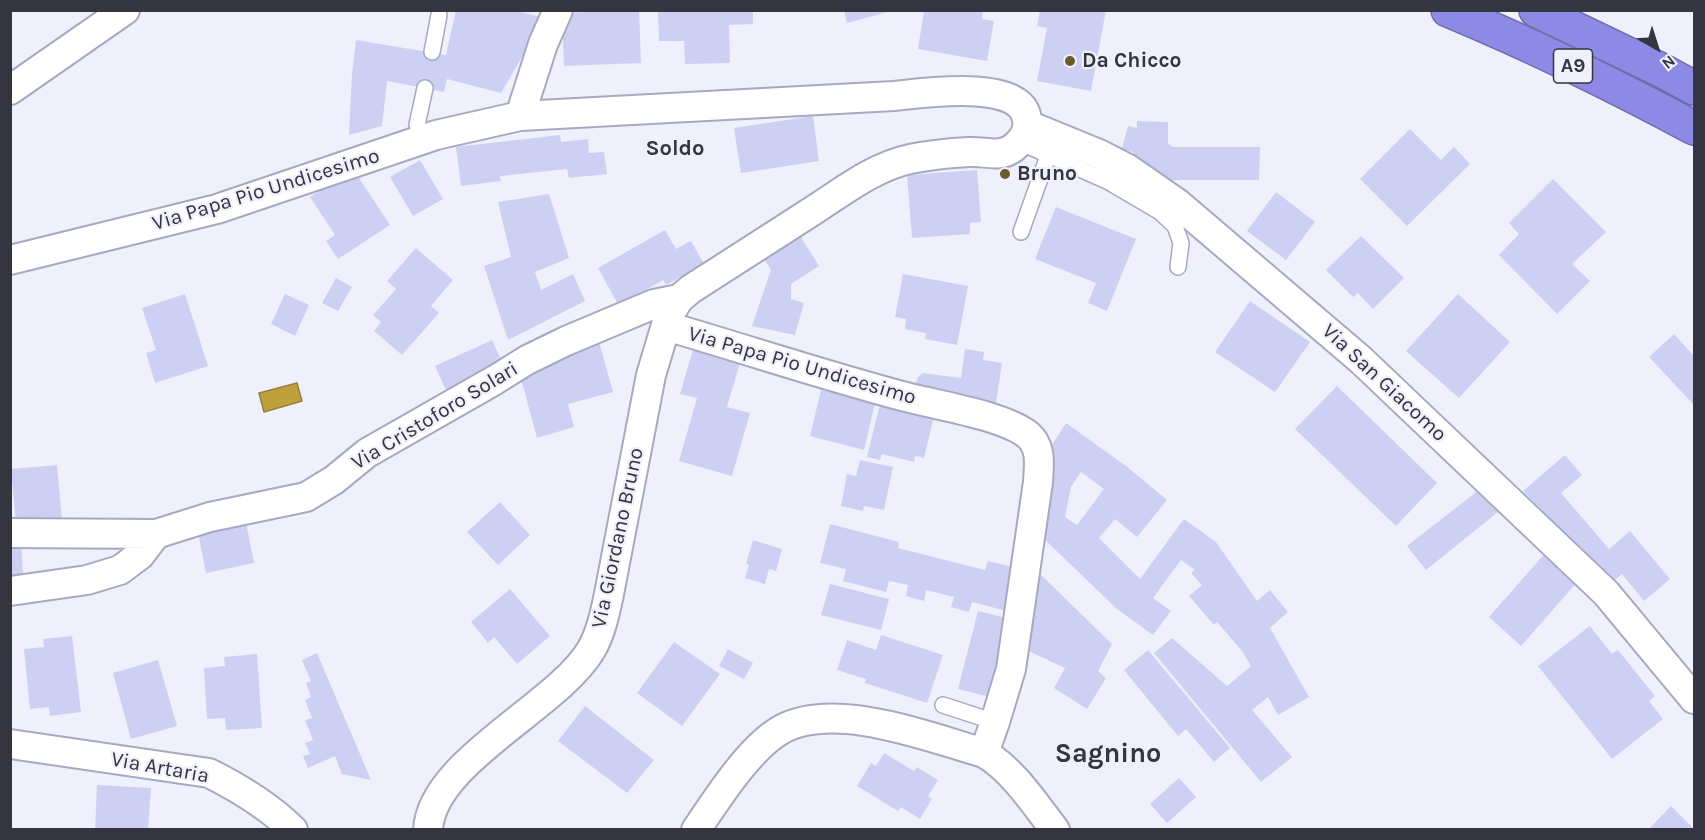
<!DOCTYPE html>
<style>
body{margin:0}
#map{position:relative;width:1705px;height:840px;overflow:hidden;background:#eff0fb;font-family:Karla,sans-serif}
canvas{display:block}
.frame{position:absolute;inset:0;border:12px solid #35353f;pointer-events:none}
.north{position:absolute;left:1627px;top:18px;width:60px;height:60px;-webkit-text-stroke:4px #eff0fb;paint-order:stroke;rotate:141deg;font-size:16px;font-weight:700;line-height:24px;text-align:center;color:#35353f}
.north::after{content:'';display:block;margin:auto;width:21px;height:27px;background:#35353f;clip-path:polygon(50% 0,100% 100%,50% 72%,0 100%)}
</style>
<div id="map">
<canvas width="1705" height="840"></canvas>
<div class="frame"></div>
<div class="north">N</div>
</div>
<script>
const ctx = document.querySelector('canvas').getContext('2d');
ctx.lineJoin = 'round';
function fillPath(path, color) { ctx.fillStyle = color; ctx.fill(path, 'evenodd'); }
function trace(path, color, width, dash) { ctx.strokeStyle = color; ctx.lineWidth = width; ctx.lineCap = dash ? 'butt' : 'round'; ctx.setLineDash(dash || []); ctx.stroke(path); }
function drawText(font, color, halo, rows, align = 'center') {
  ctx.font = font + ' Karla,sans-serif'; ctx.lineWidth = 4.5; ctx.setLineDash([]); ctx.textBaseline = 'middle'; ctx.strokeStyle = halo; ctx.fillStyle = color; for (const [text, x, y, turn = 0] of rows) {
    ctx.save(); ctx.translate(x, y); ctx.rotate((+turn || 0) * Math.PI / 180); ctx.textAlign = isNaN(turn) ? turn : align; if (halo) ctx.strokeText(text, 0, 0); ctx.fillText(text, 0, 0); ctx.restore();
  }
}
const water = new Path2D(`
 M 297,383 L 302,401 L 264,412 L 259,393 Z`);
fillPath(water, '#bea13c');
trace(water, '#95813d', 1.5);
fillPath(new Path2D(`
 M 456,10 L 513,10 L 545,18 L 501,93 L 447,79 L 444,92 L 387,81 L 382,126 L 349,135 L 352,74 L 356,40 L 446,55 Z
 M 639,10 L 641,63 L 564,66 L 562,13 Z
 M 658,10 L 753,10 L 753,24 L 729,25 L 730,63 L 685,64 L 684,41 L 659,41 Z
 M 844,10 L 890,10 L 891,11 L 847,23 Z
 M 924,10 L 937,12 L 938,10 L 983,10 L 982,19 L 994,21 L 987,61 L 918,49 Z
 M 1040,10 L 1106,10 L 1091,91 L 1037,81 L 1047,28 L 1037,26 Z
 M 813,116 L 819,161 L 741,173 L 734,128 Z
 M 1137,121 L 1168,122 L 1168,143 L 1173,147 L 1260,147 L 1259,180 L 1172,180 L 1132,155 L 1133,152 L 1122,149 L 1128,126 L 1137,128 Z
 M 1410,129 L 1441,160 L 1454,147 L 1470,164 L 1407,226 L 1360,179 Z
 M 560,135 L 561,142 L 588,139 L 589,153 L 604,152 L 607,174 L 569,178 L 567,169 L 500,176 L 501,181 L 461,186 L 456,147 Z
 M 420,160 L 443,199 L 413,216 L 390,177 Z
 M 353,169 L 390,225 L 338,259 L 326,241 L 335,235 L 310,197 Z
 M 977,170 L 981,222 L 970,223 L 970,234 L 912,238 L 907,175 Z
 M 1553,179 L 1606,232 L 1572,264 L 1590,281 L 1557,314 L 1499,255 L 1519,234 L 1509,223 Z
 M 1276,192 L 1315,222 L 1286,260 L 1247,231 Z
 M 549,194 L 569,258 L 535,272 L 541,290 L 573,274 L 585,301 L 508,340 L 484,266 L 511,257 L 498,202 Z
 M 1056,207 L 1136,239 L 1107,311 L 1088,303 L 1096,283 L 1035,259 Z
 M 796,229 L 819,266 L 791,284 L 791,299 L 804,303 L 795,335 L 752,326 L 771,270 L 759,251 Z
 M 665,230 L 676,249 L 691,241 L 704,264 L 666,285 L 663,280 L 619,306 L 598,268 Z
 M 1361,236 L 1404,278 L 1373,309 L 1358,293 L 1353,297 L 1326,270 Z
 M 416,248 L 453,280 L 431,306 L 439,313 L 402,355 L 374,331 L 381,322 L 373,315 L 396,289 L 387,281 Z
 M 903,274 L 968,286 L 957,345 L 925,339 L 926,333 L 905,329 L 906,319 L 895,317 Z
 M 336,278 L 352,287 L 338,311 L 322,303 Z
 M 185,294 L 208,366 L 155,383 L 146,353 L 156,350 L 142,308 Z
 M 285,294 L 309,305 L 295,336 L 271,324 Z
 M 1458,294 L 1510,342 L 1459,398 L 1406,351 Z
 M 1250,301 L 1310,342 L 1275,392 L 1215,352 Z
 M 1674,334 L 1694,356 L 1694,405 L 1649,357 Z
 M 598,338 L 613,392 L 568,404 L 574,427 L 537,438 L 520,375 L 549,367 L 546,353 Z
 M 492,340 L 505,369 L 448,395 L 435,366 Z
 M 695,343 L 742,356 L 727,407 L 750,413 L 732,476 L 679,461 L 697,398 L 680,394 Z
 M 965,349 L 984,352 L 983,360 L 1002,363 L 996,403 L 924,393 L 917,387 L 916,383 L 918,377 L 923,373 L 961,378 Z
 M 1337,386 L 1437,483 L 1396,526 L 1295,429 Z
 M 821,390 L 875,403 L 864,450 L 810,436 Z
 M 880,404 L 934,417 L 924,458 L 915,456 L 914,462 L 882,454 L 880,460 L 867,457 Z
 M 1066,423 L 1126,466 L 1167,500 L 1137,537 L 1115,519 L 1099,538 L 1140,579 L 1184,519 L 1216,542 L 1257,601 L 1270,590 L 1288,612 L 1270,628 L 1309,697 L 1278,715 L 1268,697 L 1252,710 L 1292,757 L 1261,782 L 1154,653 L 1172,638 L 1227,686 L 1251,666 L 1242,651 L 1217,622 L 1214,625 L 1189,596 L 1202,585 L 1191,573 L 1195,570 L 1181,560 L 1153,598 L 1171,611 L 1153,635 L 1117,609 L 1039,534 L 1045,456 ZM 1081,472 L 1104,489 L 1077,525 L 1065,517 L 1071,487 Z
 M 1565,455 L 1582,475 L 1561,493 L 1609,549 L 1630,531 L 1670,579 L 1644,601 L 1622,574 L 1612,582 L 1523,491 Z
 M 860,460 L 893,467 L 884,510 L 864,506 L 863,511 L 841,506 L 847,474 L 856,476 Z
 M 57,465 L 62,520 L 16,523 L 11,469 Z
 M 1480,489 L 1498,512 L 1426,570 L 1407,546 Z
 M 500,502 L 530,535 L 498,565 L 467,532 Z
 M 245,517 L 254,563 L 206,573 L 197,527 Z
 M 830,524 L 899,542 L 898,548 L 985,570 L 988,561 L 1021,569 L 1014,613 L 972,602 L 969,612 L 951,607 L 954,597 L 926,590 L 924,601 L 906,596 L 908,585 L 889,581 L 886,592 L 843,581 L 846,569 L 820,563 Z
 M 21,540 L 23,575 L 10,576 L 10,541 Z
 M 753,540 L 782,549 L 776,571 L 769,569 L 765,584 L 745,578 L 749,565 L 746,564 Z
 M 1547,551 L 1579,580 L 1521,646 L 1489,617 Z
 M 1038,572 L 1112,644 L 1098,671 L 1106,678 L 1087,709 L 1054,688 L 1065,668 L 1020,647 Z
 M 830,584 L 889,599 L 881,630 L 821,615 Z
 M 510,589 L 550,636 L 517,664 L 494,637 L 488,643 L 471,622 Z
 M 978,611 L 1014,620 L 994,698 L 958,689 Z
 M 1590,626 L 1612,654 L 1618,650 L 1655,696 L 1649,701 L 1663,719 L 1612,759 L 1538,666 Z
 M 881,635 L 943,655 L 927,703 L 865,683 L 866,679 L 837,670 L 847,640 L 876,650 Z
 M 72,636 L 81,712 L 50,716 L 49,707 L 30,709 L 24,649 L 44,647 L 43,639 Z
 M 674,642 L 720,674 L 682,726 L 637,693 Z
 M 728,649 L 753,663 L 744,679 L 719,666 Z
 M 1148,650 L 1230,748 L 1214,762 L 1186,729 L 1178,736 L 1124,670 Z
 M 317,653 L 371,780 L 342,774 L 335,756 L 308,768 L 303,756 L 310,754 L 305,743 L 313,740 L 305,720 L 312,718 L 305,700 L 311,697 L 306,683 L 311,681 L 302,660 Z
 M 257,654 L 262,728 L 226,730 L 225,718 L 207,719 L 204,668 L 225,666 L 224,657 Z
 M 158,660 L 177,726 L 131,739 L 113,673 Z
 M 585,706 L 654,760 L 627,793 L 558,741 Z
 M 884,753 L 914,771 L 917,767 L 938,780 L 928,796 L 932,799 L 920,819 L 901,807 L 898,811 L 857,786 L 871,763 L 876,766 Z
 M 1179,778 L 1196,797 L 1167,823 L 1150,804 Z
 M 97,785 L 151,788 L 148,830 L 95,830 Z
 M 1671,806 L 1694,829 L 1694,830 L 1648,830 Z`), '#ced0f3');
const lane = new Path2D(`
 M 432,52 L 439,15
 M 417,125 L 425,88
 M 1019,142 L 1109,182 L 1160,212 L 1175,226 L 1181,243 L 1178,267
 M 1021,232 L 1048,156
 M 943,705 L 995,722`);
const street = new Path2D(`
 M 10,90 L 125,10
 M 520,116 L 543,44 L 558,10
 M 1028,125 L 1099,154 L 1128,169 L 1177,203 L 1361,360 L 1606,593 L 1694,699
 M 10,260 L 217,209 L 436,135 L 520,116 L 894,96 C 923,93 1023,78 1027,120 C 1029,131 1022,141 1013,148 C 1000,158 985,151 969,152 C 950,153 930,155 910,159 C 874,167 845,190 814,210 C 773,236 732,263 691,289 L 679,299 L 669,315 L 651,375 L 609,594 C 605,613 601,633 591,650 C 557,707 431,762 428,830
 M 666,326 C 745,349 823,375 902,396 C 935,405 1003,415 1028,435 C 1042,447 1039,465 1038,482 L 1011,669 L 995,722 L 984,753
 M 10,533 L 156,534 L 210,517 L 306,497 L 334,480 L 367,453 L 495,380 L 527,360 L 566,341 L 654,304 L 679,299
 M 10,591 L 87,580 L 120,570 L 140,555 L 156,534
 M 10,744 L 209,773 C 239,788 269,806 293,830
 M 696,830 C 716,800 749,749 779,731 C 832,699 928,737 984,753 C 1013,770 1034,803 1055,830`);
const highway = new Path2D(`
 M 1448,10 C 1532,45 1614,85 1694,128
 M 1536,10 L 1661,70 L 1694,88`);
trace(lane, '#a7a8c1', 18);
trace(street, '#a7a8c1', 32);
trace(highway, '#6e6caa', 36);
trace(lane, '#fff', 15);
trace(street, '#fff', 28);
trace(highway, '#8c8ae4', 33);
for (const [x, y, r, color] of [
 [1070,61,6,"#6a5b28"],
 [1005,174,6,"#6a5b28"]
]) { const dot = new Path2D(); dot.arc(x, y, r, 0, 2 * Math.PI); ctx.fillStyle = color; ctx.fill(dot); trace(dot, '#eff0fb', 2); }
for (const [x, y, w] of [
 [1573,66,39]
]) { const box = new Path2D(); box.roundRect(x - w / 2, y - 17, w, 34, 4.5); ctx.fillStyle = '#eff0fb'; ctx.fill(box); trace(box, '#35353f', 1.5); }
drawText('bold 20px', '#35353f', null, [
 ["A9",1573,66]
]);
drawText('bold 21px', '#35353f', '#eff0fb', [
 ["Da Chicco",1082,61],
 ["Bruno",1017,174]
], 'left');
drawText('21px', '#35353f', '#eff0fb', [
 ["Via Papa Pio Undicesimo",266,190,-17],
 ["Via Papa Pio Undicesimo",802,366,16],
 ["Via San Giacomo",1384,383,43],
 ["Via Cristoforo Solari",435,416,-31],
 ["Via Giordano Bruno",618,538,-78],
 ["Via Artaria",160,768,10]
]);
drawText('bold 22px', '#35353f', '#eff0fb', [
 ["Soldo",675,149]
]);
drawText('bold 27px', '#35353f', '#eff0fb', [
 ["Sagnino",1108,754]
]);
</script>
